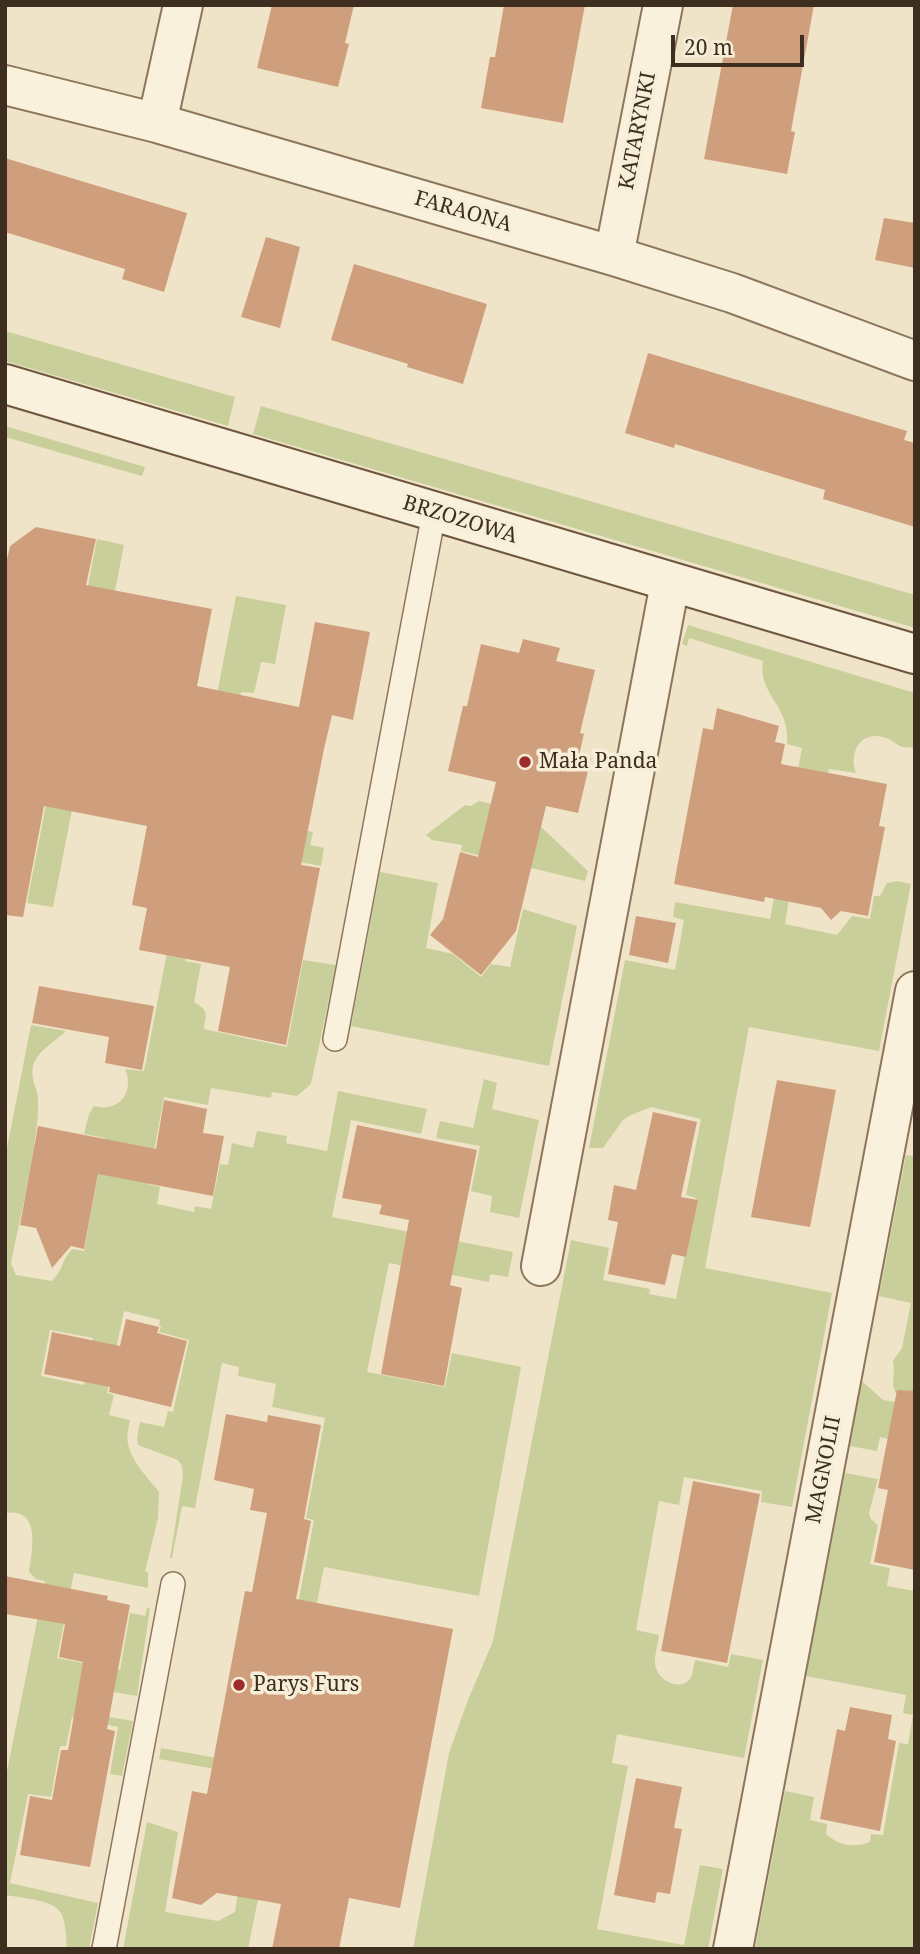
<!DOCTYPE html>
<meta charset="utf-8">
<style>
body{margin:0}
#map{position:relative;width:920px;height:1954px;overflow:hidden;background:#f0e4c8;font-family:"Noto Serif",serif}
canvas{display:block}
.frame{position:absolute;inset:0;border:7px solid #3d2e20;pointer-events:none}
.scale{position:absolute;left:671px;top:35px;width:133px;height:32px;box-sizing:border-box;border:4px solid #3d2e20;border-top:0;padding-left:9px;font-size:21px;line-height:24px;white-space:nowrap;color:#3d2e20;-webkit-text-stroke:5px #f7eed8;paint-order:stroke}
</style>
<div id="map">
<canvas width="920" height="1954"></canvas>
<div class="frame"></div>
<div class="scale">20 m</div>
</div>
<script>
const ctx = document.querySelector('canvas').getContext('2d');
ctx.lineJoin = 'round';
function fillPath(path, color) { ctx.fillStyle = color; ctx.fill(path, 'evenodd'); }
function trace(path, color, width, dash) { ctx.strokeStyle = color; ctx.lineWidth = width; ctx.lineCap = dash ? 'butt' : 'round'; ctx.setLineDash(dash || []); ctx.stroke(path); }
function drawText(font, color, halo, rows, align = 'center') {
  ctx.font = font + ' "Noto Serif",serif'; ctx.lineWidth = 7; ctx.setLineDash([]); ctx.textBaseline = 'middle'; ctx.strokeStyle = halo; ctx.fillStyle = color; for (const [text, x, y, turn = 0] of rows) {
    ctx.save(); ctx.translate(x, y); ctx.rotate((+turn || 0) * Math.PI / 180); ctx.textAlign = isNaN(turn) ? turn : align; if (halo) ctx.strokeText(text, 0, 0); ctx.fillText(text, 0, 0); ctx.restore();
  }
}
fillPath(new Path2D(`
 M 5,331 L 235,397 L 228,426 L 5,361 Z
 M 261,406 L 915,595 L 915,628 L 253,434 Z
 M 5,426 L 145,467 L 142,476 L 5,437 Z
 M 97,539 L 124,545 L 53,907 L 27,903 Z
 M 236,596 L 286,605 L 275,664 L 261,662 L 254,693 L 241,692 L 223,803 L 249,820 L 313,832 L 310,845 L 324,848 L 321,866 L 205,844 L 198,893 L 185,961 L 201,964 L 194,1002 C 209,1011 206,1013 204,1029 L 287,1047 L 303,960 L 336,965 L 311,1084 L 297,1096 L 272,1092 L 271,1098 L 211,1088 L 208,1105 L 164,1097 L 148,1184 L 160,1187 L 157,1204 L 194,1212 L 195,1206 L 211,1209 L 220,1164 L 228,1165 L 232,1143 L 253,1148 L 257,1131 L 287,1136 L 286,1143 L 327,1151 L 338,1091 L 427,1109 L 421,1134 L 351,1120 L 332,1217 L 513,1252 L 508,1277 L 490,1274 L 489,1282 L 389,1263 L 367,1372 L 445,1387 L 452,1353 L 521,1367 L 479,1596 L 324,1567 L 282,1781 L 159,1759 L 161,1748 L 267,1767 L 314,1520 L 306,1518 L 325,1418 L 272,1407 L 276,1384 L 238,1376 L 239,1367 L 222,1363 L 195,1508 L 182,1506 L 172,1558 L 170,1558 L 183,1476 L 182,1466 L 178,1460 L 138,1445 L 137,1438 L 140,1422 L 164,1427 L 168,1411 L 173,1412 L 189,1340 L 159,1332 L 161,1327 L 159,1325 L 160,1320 L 124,1311 L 107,1393 L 114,1395 L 109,1415 L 130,1420 C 129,1427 126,1436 128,1443 C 131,1461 148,1478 159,1492 L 158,1518 L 145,1571 L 148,1572 L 148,1588 L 74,1573 L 57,1658 L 120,1670 L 130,1613 L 145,1616 L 147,1608 L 150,1608 L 137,1696 L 91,1688 L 87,1713 L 133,1721 L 122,1776 L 110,1774 L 118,1727 L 72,1717 L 66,1746 L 60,1746 L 51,1797 L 28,1794 L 10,1883 L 98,1903 L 89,1949 L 67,1949 C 66,1938 66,1925 62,1915 C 56,1899 20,1898 5,1895 L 5,1781 L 45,1581 L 36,1579 L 29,1572 C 32,1551 42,1507 5,1513 L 5,1158 L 31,1025 L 66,1031 C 55,1042 38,1050 33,1066 C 31,1076 34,1083 37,1092 C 39,1102 38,1114 37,1124 C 32,1171 20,1217 11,1263 L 16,1275 L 52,1281 C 64,1269 61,1261 72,1249 L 84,1251 L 105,1138 L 84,1134 L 89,1114 L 94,1106 C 119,1113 135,1092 125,1069 L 144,1071 ZM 50,1330 L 93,1338 L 84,1385 L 41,1376 Z
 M 688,625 L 915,693 L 915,747 C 897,750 897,741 883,737 C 859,731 849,754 856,773 L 829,769 L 815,841 L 789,899 L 785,924 L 837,935 L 852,916 L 870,919 L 874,896 L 880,896 L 887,883 L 897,881 L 911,884 L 879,1051 L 749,1027 L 705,1268 L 832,1293 L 792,1507 L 761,1502 L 762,1491 L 684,1477 L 679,1505 L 659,1501 L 636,1630 L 659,1635 C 658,1645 653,1659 656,1668 C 660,1682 683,1692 691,1677 C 693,1672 694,1665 695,1660 L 728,1667 L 731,1654 L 763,1660 L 744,1758 L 617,1734 L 612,1763 L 628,1766 L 597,1929 L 684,1945 L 700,1865 L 723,1869 L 708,1949 L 413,1949 L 449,1753 L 468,1700 L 493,1641 L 571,1240 L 609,1248 L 603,1280 L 650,1289 L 649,1294 L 676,1299 L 696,1198 L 686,1195 L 701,1119 L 651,1107 L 631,1115 L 623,1120 L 603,1148 L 589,1148 L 625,960 L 675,970 L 684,920 L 673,917 L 675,902 L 770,919 L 802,748 L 787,744 C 791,706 757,694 763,661 L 689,638 L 687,646 L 682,644 Z
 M 479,801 L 525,812 L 588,871 L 585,881 L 461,851 L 462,845 L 432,840 L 426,835 L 465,805 L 471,806 Z
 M 380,872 L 438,883 L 426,948 L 453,954 L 481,977 L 491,964 L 510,967 L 523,909 L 577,926 L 549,1066 L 351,1026 Z
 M 484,1079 L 497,1083 L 492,1109 L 539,1120 L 519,1218 L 490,1212 L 492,1196 L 471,1191 L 480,1146 L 436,1138 L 440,1121 L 473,1128 Z
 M 906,1155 L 915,1156 L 915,1414 C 908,1406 894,1396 893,1385 C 893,1376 895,1369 893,1361 L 902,1348 L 911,1303 L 879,1296 Z
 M 862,1381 L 883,1400 L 896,1402 L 915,1445 L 880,1437 L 877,1451 L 850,1446 Z
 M 845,1473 L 878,1479 L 869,1513 L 871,1519 L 878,1525 L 870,1564 L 890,1568 L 887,1586 L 915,1591 L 915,1949 L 755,1949 L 785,1791 L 814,1797 L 810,1820 L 827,1824 L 826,1834 C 840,1846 852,1848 870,1842 L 871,1834 L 883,1835 L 899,1743 L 908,1744 L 913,1715 L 903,1713 L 906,1695 L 806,1676 Z
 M 252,1806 L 276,1809 L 248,1949 L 123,1949 L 147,1822 L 178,1832 L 165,1912 L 218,1921 L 235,1912 Z`), '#c9cf9b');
fillPath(new Path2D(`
 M 272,5 L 354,5 L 345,43 L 349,44 L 338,87 L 257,68 Z
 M 504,5 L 585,5 L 563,123 L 481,108 L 490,57 L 495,57 Z
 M 733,5 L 814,5 L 791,131 L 795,132 L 787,174 L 704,159 Z
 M 5,158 L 187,213 L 164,292 L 122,279 L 125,269 L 5,232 Z
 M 884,218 L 915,223 L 915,268 L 875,260 Z
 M 266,237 L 300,247 L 280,328 L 241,317 Z
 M 354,264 L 487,304 L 463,384 L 407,367 L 408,364 L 331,340 Z
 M 648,353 L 907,431 L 904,440 L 915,443 L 915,527 L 823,499 L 825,490 L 675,444 L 674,448 L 625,433 Z
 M 36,527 L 96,539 L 86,585 L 212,609 L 197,686 L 299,707 L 315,622 L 370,632 L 353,720 L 332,715 L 324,749 L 301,865 L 320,868 L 286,1045 L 218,1031 L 230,967 L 139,950 L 147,908 L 132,905 L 147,826 L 44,806 L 23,917 L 5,915 L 5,568 L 10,546 Z
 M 523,639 L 560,648 L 556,661 L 595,670 L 580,733 L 584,734 L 579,755 L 591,758 L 578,813 L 546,806 L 516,931 L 481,975 L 430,935 L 443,919 L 460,852 L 478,857 L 496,782 L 448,771 L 463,706 L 467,706 L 481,644 L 519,653 Z
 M 717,708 L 779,726 L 775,742 L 785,744 L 781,764 L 887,784 L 879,826 L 885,827 L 868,916 L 841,911 L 831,920 L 821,908 L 765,897 L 764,902 L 674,884 L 703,728 L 713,730 Z
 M 636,916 L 676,923 L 668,963 L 629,955 Z
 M 39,986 L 154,1006 L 142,1070 L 105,1063 L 109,1037 L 32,1023 Z
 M 777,1080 L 836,1090 L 810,1227 L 751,1217 Z
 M 164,1100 L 207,1109 L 203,1133 L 224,1136 L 213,1196 L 98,1174 L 84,1249 L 71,1246 L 52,1268 L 36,1228 L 20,1225 L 38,1126 L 156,1149 Z
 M 653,1112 L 697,1122 L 681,1197 L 698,1200 L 686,1257 L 672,1254 L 665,1285 L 608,1274 L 618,1222 L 608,1220 L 614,1185 L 636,1190 Z
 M 357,1125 L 477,1150 L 450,1285 L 462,1288 L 444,1386 L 381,1374 L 409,1220 L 379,1214 L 382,1205 L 342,1198 Z
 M 126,1319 L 159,1327 L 157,1333 L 187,1341 L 171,1407 L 109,1392 L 110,1387 L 44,1374 L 52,1332 L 120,1346 Z
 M 897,1390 L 915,1391 L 915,1570 L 874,1562 L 888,1490 L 878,1488 Z
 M 226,1414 L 267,1422 L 268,1415 L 321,1425 L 304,1519 L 311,1521 L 296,1599 L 453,1629 L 400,1908 L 349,1898 L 339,1949 L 272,1949 L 281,1904 L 217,1893 L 201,1905 L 172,1898 L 192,1791 L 207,1794 L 245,1591 L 252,1592 L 267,1513 L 250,1510 L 254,1489 L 214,1480 Z
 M 693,1481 L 760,1494 L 727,1663 L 661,1651 Z
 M 5,1576 L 108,1596 L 107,1600 L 130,1605 L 107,1729 L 115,1731 L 90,1867 L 20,1855 L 30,1796 L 52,1800 L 61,1750 L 68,1750 L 83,1662 L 59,1657 L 65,1624 L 5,1614 Z
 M 850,1707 L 892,1715 L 888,1739 L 896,1741 L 880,1831 L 820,1819 L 837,1729 L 845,1731 Z
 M 636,1778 L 682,1787 L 674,1828 L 682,1829 L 670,1894 L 657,1892 L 655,1903 L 614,1895 Z`), '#cf9f7d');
const lane = new Path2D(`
 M 335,1039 L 434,513
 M 104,1949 L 173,1584`);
const street = new Path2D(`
 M 5,85 L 157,123 L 614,256 L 732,293 L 915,361
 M 157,123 L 183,5
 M 614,256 L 663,5
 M 541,1266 L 670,583
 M 733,1949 L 915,991`);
const secondary = new Path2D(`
 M 5,384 L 915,654`);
trace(lane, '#8d765c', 26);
trace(street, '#8d765c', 42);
trace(secondary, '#6f573f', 42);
trace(lane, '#faf1dc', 23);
trace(street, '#faf1dc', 38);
trace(secondary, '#faf1dc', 38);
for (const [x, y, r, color] of [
 [525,762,7,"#9e2a2b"],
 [239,1685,7,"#9e2a2b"]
]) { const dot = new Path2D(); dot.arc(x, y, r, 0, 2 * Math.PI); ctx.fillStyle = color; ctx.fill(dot); trace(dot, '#f7eed8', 2.5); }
drawText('21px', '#3d2e20', '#f7eed8', [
 ["KATARYNKI",638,131,-79],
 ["FARAONA",463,212,16],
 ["BRZOZOWA",460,520,17],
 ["MAGNOLII",824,1470,-79]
]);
drawText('21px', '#3d2e20', '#f7eed8', [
 ["Mała Panda",539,762],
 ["Parys Furs",253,1685]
], 'left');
</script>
